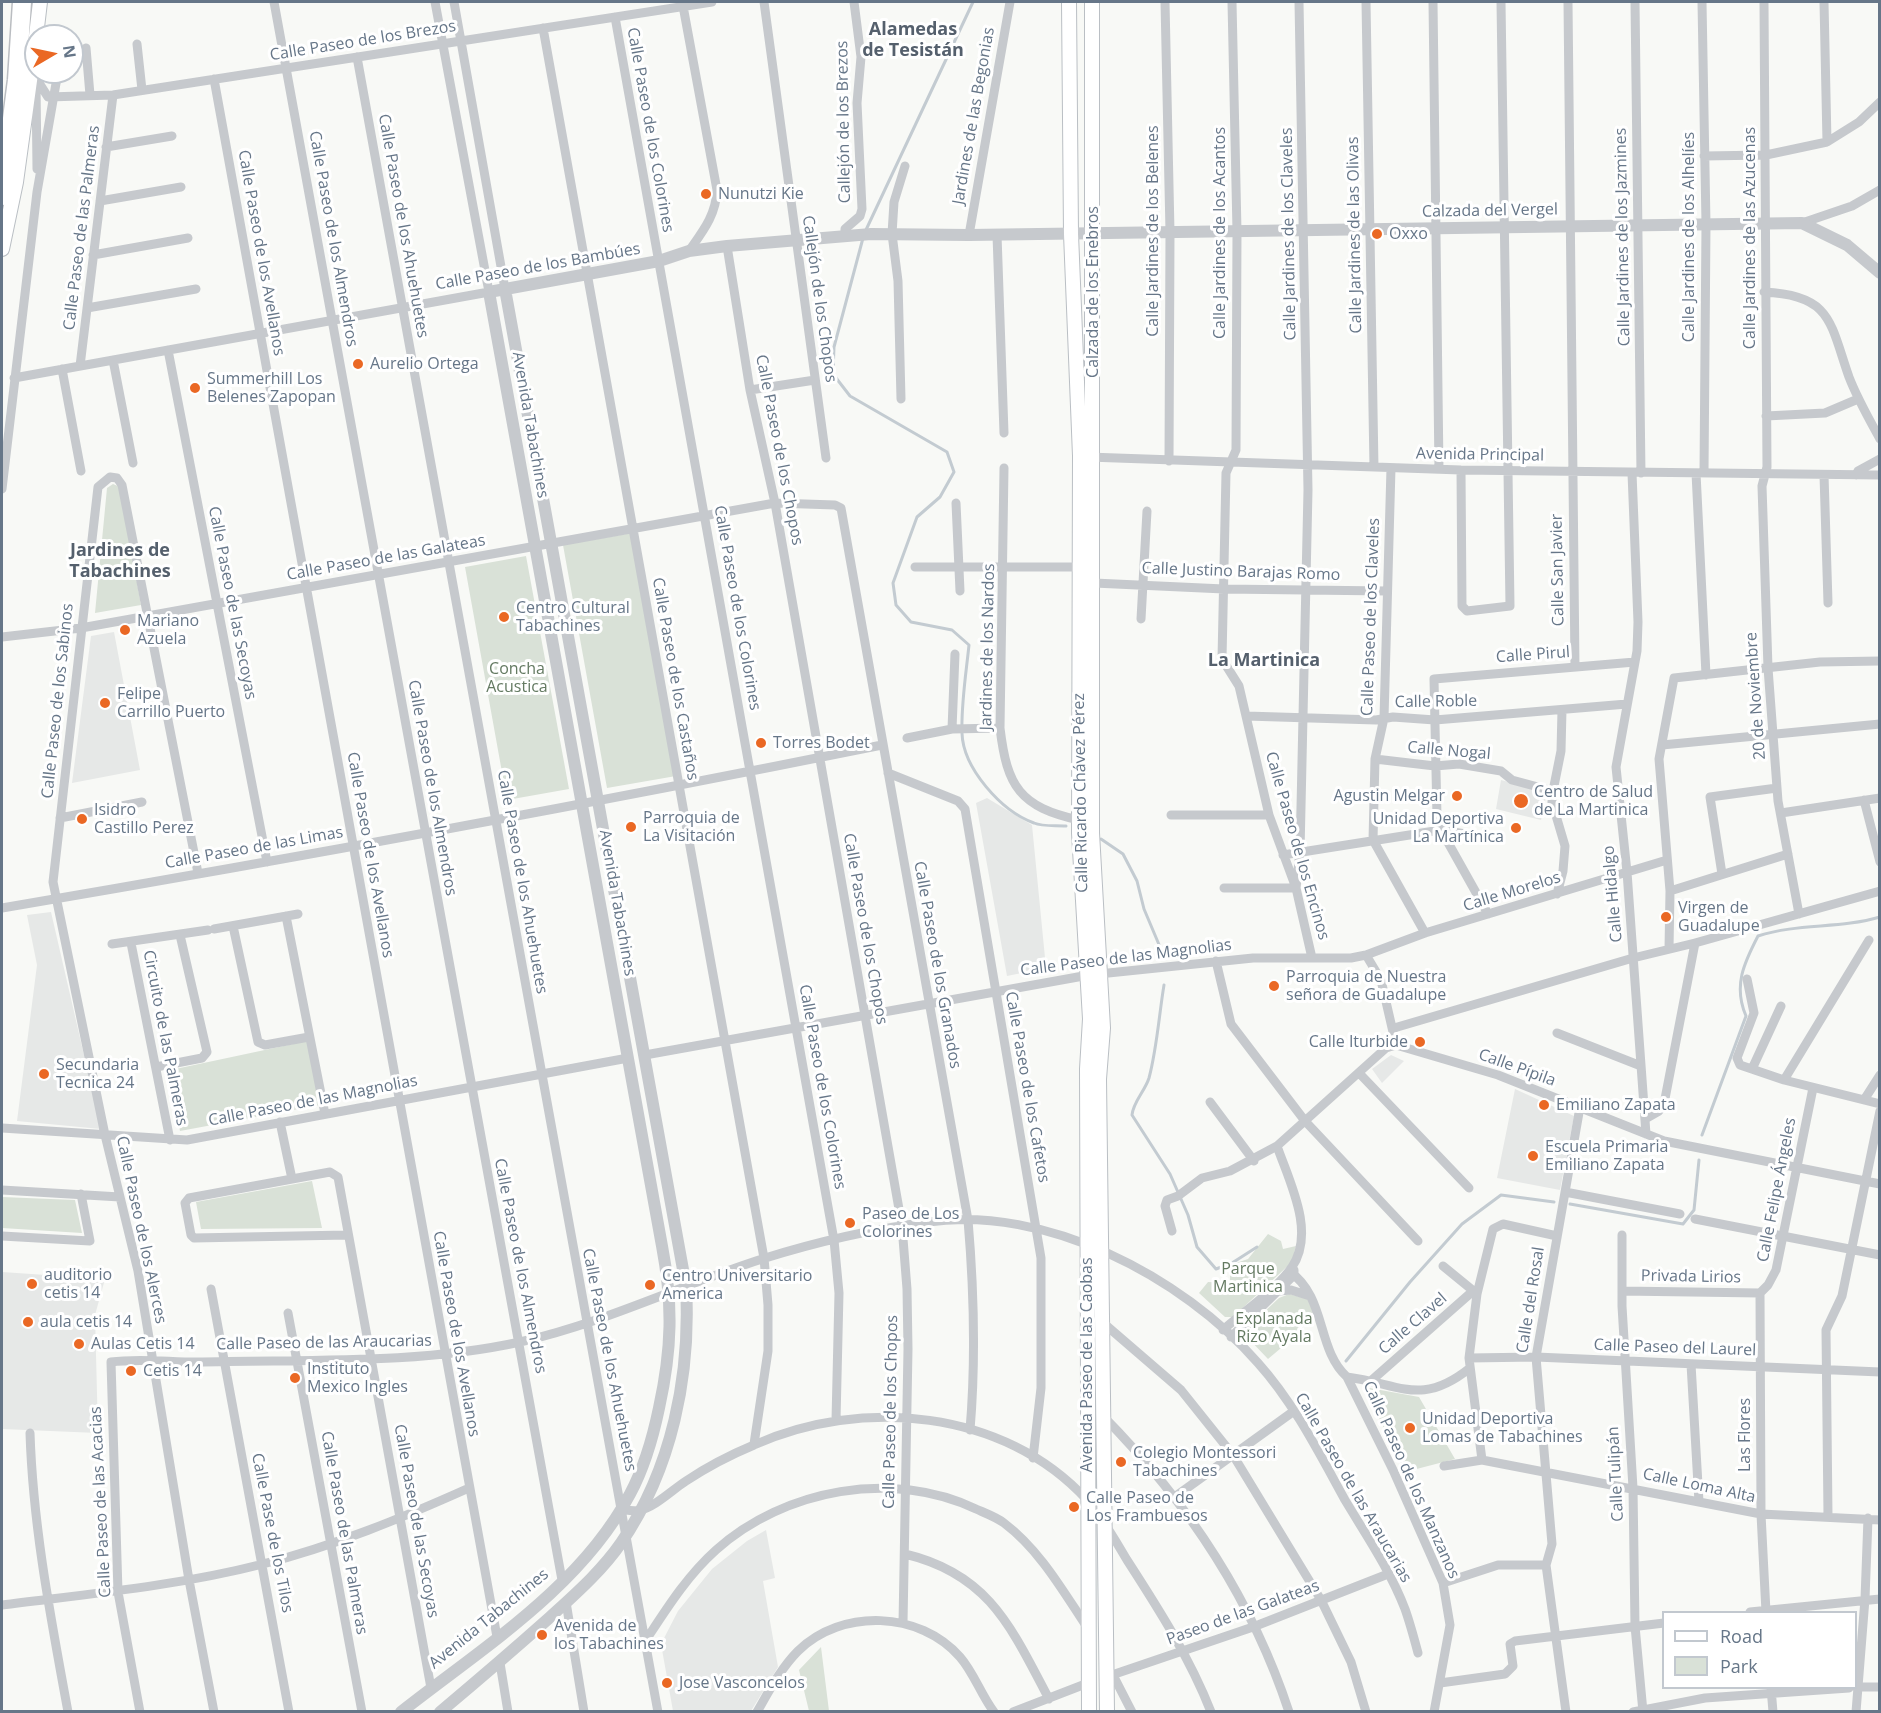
<!DOCTYPE html>
<meta charset="utf-8">
<style>
body{margin:0}
#map{position:relative;width:1881px;height:1713px;overflow:hidden;background:#f8f9f6;font-family:"Open Sans",sans-serif}
canvas{display:block}
.frame{position:absolute;inset:0;border:3px solid #667688;pointer-events:none}
.legend{position:absolute;left:1662px;top:1611px;width:195px;height:78px;box-sizing:border-box;background:#fff;border:2px solid #c2c8cf;margin:0;padding:8px 10px;list-style:none;font-size:18px;color:#667688}
.legend li{display:flex;align-items:center;gap:12px;height:30px}
.legend b{width:30px;border:2px solid #c2c8cf}
.north{position:absolute;left:24px;top:24px;width:60px;height:60px;box-sizing:border-box;background:#fff;border:2px solid #c2c8cf;border-radius:50%;rotate:81deg;font-size:16px;font-weight:700;line-height:24px;text-align:center;color:#667688}
.north::after{content:'';display:block;margin:auto;width:21px;height:27px;background:#ea6824;clip-path:polygon(50% 0,100% 100%,50% 72%,0 100%)}
</style>
<div id="map">
<canvas width="1881" height="1713"></canvas>
<div class="frame"></div>
<ul class="legend">
<li><b style="height:8px;background:#fff"></b>Road</li>
<li><b style="height:16px;background:#d9e1d7"></b>Park</li>
</ul>
<div class="north">N</div>
</div>
<script>
const ctx = document.querySelector('canvas').getContext('2d');
ctx.lineJoin = 'round';
function fillPath(path, color) { ctx.fillStyle = color; ctx.fill(path, 'evenodd'); }
function trace(path, color, width, dash) { ctx.strokeStyle = color; ctx.lineWidth = width; ctx.lineCap = dash ? 'butt' : 'round'; ctx.setLineDash(dash || []); ctx.stroke(path); }
function drawText(font, color, halo, rows, align = 'center') {
  ctx.font = font + ' "Open Sans",sans-serif'; ctx.lineWidth = 6; ctx.setLineDash([]); ctx.textBaseline = 'middle'; ctx.strokeStyle = halo; ctx.fillStyle = color; for (const [text, x, y, turn = 0] of rows) {
    ctx.save(); ctx.translate(x, y); ctx.rotate((+turn || 0) * Math.PI / 180); ctx.textAlign = isNaN(turn) ? turn : align; if (halo) ctx.strokeText(text, 0, 0); ctx.fillText(text, 0, 0); ctx.restore();
  }
}
fillPath(new Path2D(`
 M 114,632 L 140,770 L 72,783 L 91,636 Z
 M 1501,780 L 1547,792 L 1541,820 L 1496,809 Z
 M 987,798 L 1032,825 L 1046,968 L 1007,976 L 976,803 Z
 M 51,912 L 101,1129 L 17,1121 L 37,965 L 27,915 Z
 M 1391,1055 L 1404,1061 L 1382,1083 L 1372,1069 Z
 M 1515,1089 L 1574,1116 L 1560,1190 L 1497,1178 Z
 M 2,1272 L 105,1279 L 95,1315 L 98,1433 L 2,1429 Z
 M 766,1530 L 775,1578 L 763,1581 L 778,1667 L 751,1711 L 673,1711 L 661,1644 L 678,1611 L 712,1569 L 747,1541 Z`), '#e6e8e7');
fillPath(new Path2D(`
 M 113,484 L 120,487 L 141,605 L 95,613 L 107,488 Z
 M 632,533 L 676,776 L 607,788 L 563,545 Z
 M 526,556 L 569,789 L 507,800 L 465,567 Z
 M 307,1041 L 320,1105 L 180,1131 L 166,1071 Z
 M 312,1181 L 322,1228 L 201,1229 L 196,1202 Z
 M 2,1197 L 75,1200 L 82,1233 L 2,1228 Z
 M 1268,1234 L 1281,1241 L 1283,1249 L 1296,1246 L 1292,1262 L 1233,1317 L 1225,1317 L 1199,1293 L 1208,1282 L 1230,1283 L 1230,1265 L 1248,1259 Z
 M 1289,1294 L 1308,1299 L 1315,1309 L 1300,1332 L 1268,1359 L 1246,1336 L 1246,1329 L 1279,1298 Z
 M 1364,1387 L 1419,1397 L 1455,1459 L 1405,1472 Z
 M 821,1647 L 829,1711 L 809,1711 L 799,1670 Z`), '#d9e1d7');
trace(new Path2D(`
 M 865,232 L 973,2
 M 863,238 L 834,347 L 833,374 L 850,396 L 947,452 L 954,472 L 940,497 L 917,517 L 893,583 L 896,605 L 911,622 L 952,630 L 969,645 C 966,674 961,704 962,733 C 963,768 1001,811 1034,823 C 1043,827 1056,825 1066,826
 M 1101,839 L 1123,854 L 1137,881 L 1144,909 L 1160,947
 M 1164,985 C 1159,1015 1157,1048 1149,1078 C 1145,1091 1133,1102 1132,1115 L 1170,1174 L 1188,1215 L 1197,1247 L 1216,1269 L 1232,1263 L 1257,1247
 M 1702,1135 L 1746,1016 C 1733,986 1744,963 1758,936 C 1798,923 1840,929 1880,917
 M 1570,1204 L 1683,1224 L 1694,1210 L 1699,1160
 M 1346,1361 L 1410,1282 L 1462,1224 L 1501,1195 L 1554,1202`), '#c3cbd1', 3);
const secondary = new Path2D(`
 M 1069,2 L 1071,234 L 1080,456 L 1079,833 L 1090,1019 L 1087,1069 L 1089,1712
 M 1092,2 L 1092,833 L 1103,1028 L 1099,1079 L 1107,1712
 M 36,36 L 40,2
 M 2,249 L 16,182 L 36,37`);
const motorway = new Path2D(`
 M 2,196 L 17,80 L 22,2`);
trace(secondary, '#babfc4', 16);
trace(motorway, '#babdc1', 21);
trace(new Path2D(`
 M 274,2 L 562,1580
 M 454,2 L 505,289
 M 764,2 L 826,458
 M 1165,2 L 1170,232 L 1169,461
 M 1232,2 L 1237,231 L 1236,450 L 1226,473 L 1222,659 L 1239,686 L 1269,815 L 1296,888 L 1312,958
 M 1366,2 L 1374,467
 M 1433,2 L 1439,469
 M 1568,2 L 1575,667
 M 1635,2 L 1641,473
 M 1702,2 L 1706,224 L 1704,473
 M 1764,2 L 1767,467 L 1762,486 L 1768,668 L 1778,801 L 1799,914
 M 1824,2 L 1827,142
 M 683,6 L 717,190 C 716,215 703,231 689,251
 M 615,17 L 834,1240 L 839,1293 L 836,1420
 M 543,28 L 764,1258 L 768,1305 L 768,1351 L 754,1444
 M 137,44 L 142,90
 M 86,48 L 90,95
 M 357,57 L 658,1712
 M 32,72 L 48,97 L 113,95 L 712,2
 M 214,79 L 497,1637
 M 36,84 L 37,169
 M 106,147 L 172,136
 M 1704,156 L 1766,155 L 1827,142 L 1859,122 L 1880,102
 M 100,201 L 181,187
 M 1802,223 L 1852,206 L 1880,190
 M 845,235 L 845,229 L 860,216 L 862,209 L 857,103 L 861,57 L 854,2
 M 969,235 L 1010,2
 M 997,235 L 1004,433
 M 727,246 L 750,390 L 775,503 L 902,1226 L 907,1289 L 908,1349 L 903,1623
 M 93,255 L 188,238
 M 1764,292 C 1832,295 1830,323 1849,377 C 1857,398 1869,419 1880,439
 M 87,308 L 196,289
 M 168,350 L 267,862
 M 113,360 L 133,463
 M 80,366 L 113,95
 M 62,369 L 81,471
 M 14,378 L 489,292 L 435,2
 M 750,390 L 815,380
 M 901,399 L 898,281 L 892,234 L 894,202 L 905,166
 M 1766,416 L 1825,413 L 1858,399
 M 1088,457 L 1461,470 L 1880,475
 M 1004,468 L 1000,728 C 1007,787 1020,807 1079,820
 M 1391,468 L 1384,718 L 1375,759 L 1373,840 L 1425,933
 M 1461,470 L 1462,606 L 1467,611 L 1510,606 L 1501,2
 M 1632,473 L 1638,622 L 1637,651 L 1616,767 L 1627,872 L 1646,1134
 M 1696,473 L 1706,675
 M 1824,475 L 1828,603
 M 1856,475 L 1858,471 L 1880,459
 M 2,489 L 37,192 L 58,72
 M 956,503 L 960,591
 M 915,567 L 1080,567
 M 1094,583 L 1224,589 L 1387,591
 M 1141,619 L 1147,511
 M 2,637 L 81,628 L 775,503 L 835,505 L 841,508 L 968,1220 C 974,1290 976,1359 970,1430
 M 1246,716 L 1376,720 L 1393,717 L 1435,720 L 1627,704
 M 952,729 L 955,654
 M 907,738 L 952,729 L 1000,728
 M 1662,745 L 1880,724
 M 1375,759 L 1435,766 L 1459,764 L 1501,771 L 1512,780 L 1553,791
 M 888,773 L 958,801 L 965,809 L 1041,1258 L 1041,1388 L 1033,1458
 M 1864,800 L 1880,862
 M 1781,813 L 1880,798
 M 1171,815 L 1269,815
 M 60,818 L 142,802
 M 1283,855 L 1441,830 L 1490,838
 M 198,873 L 122,485 L 117,478 L 110,477 L 98,487 L 53,882 L 105,1135 L 138,1271 L 189,1580 L 214,1712
 M 1722,874 L 1710,797 L 1777,788
 M 1224,888 L 1296,888 L 1300,852 L 1308,490 L 1299,2
 M 1670,891 L 1788,854
 M 1557,894 L 1563,871 L 1565,846 L 1552,802 L 1553,791 L 1561,751 L 1562,710
 M 2,908 C 296,858 589,804 882,745
 M 1488,914 L 1441,830 L 1437,817 L 1434,679 L 1635,662
 M 286,916 L 325,1114
 M 233,926 L 258,1042 L 265,1045 L 309,1037
 M 214,929 L 298,914
 M 131,943 L 170,1140
 M 112,944 L 208,930
 M 1669,949 L 1670,891 L 1659,759 L 1674,678 L 1820,662 L 1880,661
 M 1366,955 L 1381,980 L 1396,1045
 M 1216,961 L 1231,1024 L 1305,1121 L 1418,1241
 M 1747,979 L 1754,1013 L 1737,1058 L 1740,1065 L 1784,1080 L 1880,1104
 M 1394,1028 L 1633,958 L 1695,943 L 1880,891
 M 1557,1033 L 1641,1066
 M 645,1055 L 1089,975 L 1253,958 L 1351,958 L 1366,955 L 1425,933 L 1667,860
 M 156,1067 L 202,1058 L 207,1052 L 180,935
 M 1752,1069 L 1781,1006
 M 1359,1073 L 1469,1188
 M 1784,1080 L 1869,940
 M 1864,1100 L 1880,1075
 M 1210,1102 L 1254,1161
 M 1645,1119 L 1659,1111 L 1664,1104 L 1695,943
 M 280,1122 L 292,1179
 M 2,1128 L 187,1140 L 628,1058
 M 2,1190 L 120,1197
 M 1565,1192 L 1680,1214
 M 1695,1219 L 1880,1255
 M 1172,1231 L 1165,1206 L 1167,1200 L 1178,1196 L 1202,1178 L 1230,1171 L 1277,1146 L 1386,1048 L 1396,1045 L 1498,1075 L 1664,1141 L 1880,1184
 M 347,1235 L 194,1238 L 191,1235 L 185,1203 L 189,1198 L 330,1172 L 338,1177 L 431,1688
 M 1622,1235 L 1622,1306 L 1633,1488 L 1635,1626 L 1643,1712
 M 2,1236 L 90,1241 L 81,1194
 M 1443,1266 L 1476,1293
 M 1289,1271 C 1327,1297 1316,1349 1347,1377 L 1393,1470 L 1443,1583 L 1450,1625 L 1434,1712
 M 211,1289 L 289,1712
 M 1279,1291 L 1291,1290 L 1310,1296
 M 1622,1291 L 1760,1293
 M 1760,1293 L 1761,1514 L 1766,1612
 M 1760,1293 L 1768,1285 L 1776,1270 L 1813,1088
 M 288,1313 L 362,1712
 M 1101,1321 L 1181,1390 L 1233,1455 L 1321,1600 L 1351,1662 L 1366,1712
 M 1223,1330 C 1242,1313 1279,1287 1292,1267 C 1316,1232 1289,1181 1277,1146
 M 1231,1337 L 1294,1275 L 1294,1270
 M 1469,1358 L 1536,1357 L 1880,1372
 M 1691,1364 L 1699,1502
 M 1347,1377 C 1401,1384 1421,1407 1470,1368
 M 1372,1380 L 1473,1291
 M 1102,1415 C 1185,1499 1252,1599 1289,1712
 M 30,1433 C 33,1527 51,1619 68,1712
 M 1482,1460 L 1469,1358 L 1477,1294 L 1493,1229 L 1503,1224 L 1557,1236
 M 1444,1466 L 1482,1460 L 1761,1514 L 1880,1520
 M 1176,1496 L 1294,1411
 M 621,1509 C 627,1510 634,1512 640,1510 C 655,1507 672,1490 686,1481 C 707,1467 730,1455 754,1445 C 861,1397 1004,1409 1087,1500 C 1103,1518 1115,1540 1127,1560 C 1158,1608 1190,1658 1211,1712
 M 1828,1516 L 1826,1330 L 1842,1296 L 1880,1111
 M 905,1554 C 989,1574 1011,1627 1049,1699
 M 1443,1583 L 1498,1565 L 1546,1565
 M 566,1602 L 584,1712
 M 2,1605 C 89,1594 177,1586 263,1564 C 334,1546 402,1518 469,1488
 M 1750,1612 L 1880,1599
 M 646,1640 C 667,1608 687,1576 716,1550 C 784,1489 893,1469 976,1509 C 985,1513 996,1517 1004,1523 C 1041,1551 1064,1593 1089,1630
 M 500,1663 L 508,1712
 M 1113,1675 L 1132,1712
 M 1106,1677 L 1253,1627 L 1388,1574
 M 1440,1683 L 1505,1674 L 1513,1666 L 1510,1644 L 1515,1641 L 1664,1623
 M 1856,1687 L 1880,1687
 M 1771,1688 L 1773,1712
 M 140,1712 L 118,1592 L 111,1362 C 138,1358 169,1362 196,1362 C 304,1359 415,1365 520,1342 C 604,1323 681,1285 762,1259 C 816,1242 873,1229 928,1222 C 1045,1205 1182,1276 1258,1363 C 1294,1403 1319,1453 1345,1500 C 1366,1535 1390,1570 1405,1609 C 1410,1623 1414,1638 1418,1653
 M 757,1712 C 769,1691 781,1668 798,1651 C 842,1608 920,1611 960,1657 C 974,1673 981,1695 994,1712
 M 1013,1712 L 1088,1683
 M 1566,1712 L 1546,1565 L 1552,1544 L 1536,1357 L 1580,1107
 M 1633,1712 L 1705,1698 L 1849,1688
 M 1856,1712 L 1865,1599 L 1868,1518`), '#c6c9cd', 9);
trace(new Path2D(`
 M 401,1712 C 482,1648 580,1588 630,1494 C 644,1468 653,1437 659,1408 C 672,1349 673,1304 662,1246 L 489,292 L 659,261 L 689,251 L 727,246 L 871,234 L 969,235 L 1802,223 L 1847,245 L 1880,273
 M 440,1712 C 477,1681 512,1651 548,1619 C 573,1596 601,1572 621,1543 C 672,1469 691,1375 686,1286 L 505,289`), '#c6c9cd', 12);
trace(secondary, '#fff', 14);
trace(motorway, '#fff', 18);
for (const [x, y, r, color] of [
 [706,194,6,"#ea6824"],
 [1377,234,6,"#ea6824"],
 [358,364,6,"#ea6824"],
 [195,388,6,"#ea6824"],
 [504,617,6,"#ea6824"],
 [125,630,6,"#ea6824"],
 [105,703,6,"#ea6824"],
 [761,743,6,"#ea6824"],
 [1457,796,6,"#ea6824"],
 [1521,801,8,"#ea6824"],
 [82,819,6,"#ea6824"],
 [631,827,6,"#ea6824"],
 [1516,828,6,"#ea6824"],
 [1666,917,6,"#ea6824"],
 [1274,986,6,"#ea6824"],
 [1420,1042,6,"#ea6824"],
 [44,1074,6,"#ea6824"],
 [1544,1105,6,"#ea6824"],
 [1533,1156,6,"#ea6824"],
 [850,1223,6,"#ea6824"],
 [32,1284,6,"#ea6824"],
 [650,1285,6,"#ea6824"],
 [28,1322,6,"#ea6824"],
 [79,1344,6,"#ea6824"],
 [131,1371,6,"#ea6824"],
 [295,1378,6,"#ea6824"],
 [1410,1428,6,"#ea6824"],
 [1121,1462,6,"#ea6824"],
 [1074,1507,6,"#ea6824"],
 [542,1635,6,"#ea6824"],
 [667,1683,6,"#ea6824"]
]) { const dot = new Path2D(); dot.arc(x, y, r, 0, 2 * Math.PI); ctx.fillStyle = color; ctx.fill(dot); trace(dot, '#fff', 2); }
drawText('16px', '#667688', '#fff', [
 ["Calle Paseo de los Brezos",363,41,-9],
 ["Jardines de las Begonias",974,116,-80],
 ["Callejón de los Brezos",844,122,-91],
 ["Calle Paseo de los Colorines",650,130,80],
 ["Calzada del Vergel",1490,211,-1],
 ["Calle Paseo de los Ahuehuetes",403,226,80],
 ["Calle Paseo de las Palmeras",82,228,-83],
 ["Calle Jardines de los Belenes",1153,231,-90],
 ["Calle Jardines de los Acantos",1220,233,-90],
 ["Calle Jardines de los Claveles",1289,234,-91],
 ["Calle Jardines de las Olivas",1355,235,-91],
 ["Calle Jardines de los Jazmines",1623,237,-91],
 ["Calle Jardines de los Alhelíes",1689,237,-90],
 ["Calle Jardines de las Azucenas",1750,238,-90],
 ["Calle Paseo de los Almendros",333,239,80],
 ["Calle Paseo de los Avellanos",261,253,80],
 ["Calle Paseo de los Bambúes",538,267,-10],
 ["Calzada de los Enebros",1093,292,-90],
 ["Callejón de los Chopos",819,299,82],
 ["Avenida Tabachines",530,425,80],
 ["Calle Paseo de los Chopos",779,450,79],
 ["Avenida Principal",1480,455,1],
 ["Calle Paseo de las Galateas",386,558,-10],
 ["Calle San Javier",1558,570,-91],
 ["Calle Justino Barajas Romo",1241,572,2],
 ["Calle Paseo de las Secoyas",232,603,79],
 ["Calle Paseo de los Colorines",737,608,80],
 ["Calle Paseo de los Claveles",1371,617,-88],
 ["Jardines de los Nardos",988,647,-89],
 ["Calle Pirul",1533,655,-4],
 ["Calle Paseo de los Castaños",675,679,80],
 ["20 de Noviembre",1756,696,-94],
 ["Calle Paseo de los Sabinos",58,701,-84],
 ["Calle Roble",1436,702,-1],
 ["Calle Nogal",1449,751,5],
 ["Calle Paseo de los Almendros",432,788,80],
 ["Calle Ricardo Chávez Pérez",1081,793,-91],
 ["Calle Paseo de los Encinos",1297,846,74],
 ["Calle Paseo de las Limas",254,848,-10],
 ["Calle Paseo de los Avellanos",370,855,80],
 ["Calle Paseo de los Ahuehuetes",522,882,80],
 ["Calle Morelos",1512,892,-17],
 ["Calle Hidalgo",1613,894,-95],
 ["Avenida Tabachines",617,903,80],
 ["Calle Paseo de los Chopos",865,929,80],
 ["Calle Paseo de las Magnolias",1126,958,-7],
 ["Calle Paseo de los Granados",937,965,80],
 ["Circuito de las Palmeras",165,1038,79],
 ["Calle Pípila",1517,1068,20],
 ["Calle Paseo de los Colorines",822,1087,80],
 ["Calle Paseo de los Cafetos",1027,1087,80],
 ["Calle Paseo de las Magnolias",313,1101,-11],
 ["Calle Felipe Ángeles",1777,1190,-79],
 ["Calle Paseo de los Alerces",141,1230,78],
 ["Calle Paseo de los Almendros",520,1266,79],
 ["Privada Lirios",1691,1277,1],
 ["Calle del Rosal",1531,1300,-81],
 ["Calle Clavel",1413,1324,-41],
 ["Calle Paseo de los Avellanos",456,1334,80],
 ["Calle Paseo de las Araucarias",324,1343,-1],
 ["Calle Paseo del Laurel",1675,1348,2],
 ["Calle Paseo de los Ahuehuetes",609,1360,79],
 ["Avenida Paseo de las Caobas",1087,1365,-90],
 ["Calle Paseo de los Chopos",891,1412,-89],
 ["Las Flores",1745,1435,-90],
 ["Calle Tulipán",1616,1474,-93],
 ["Calle Paseo de los Manzanos",1411,1480,66],
 ["Calle Loma Alta",1699,1486,12],
 ["Calle Paseo de las Araucarias",1353,1488,60],
 ["Calle Paseo de las Acacias",101,1502,-93],
 ["Calle Paseo de las Secoyas",416,1521,80],
 ["Calle Pase de los Tilos",272,1533,79],
 ["Calle Paseo de las Palmeras",344,1533,80],
 ["Paseo de las Galateas",1243,1613,-20],
 ["Avenida Tabachines",489,1619,-39]
]);
drawText('16px', '#667688', '#fff', [
 ["Nunutzi Kie",718,194],
 ["Oxxo",1389,234],
 ["Aurelio Ortega",370,364],
 ["Summerhill Los",207,379],
 ["Belenes Zapopan",207,397],
 ["Centro Cultural",516,608],
 ["Tabachines",516,626],
 ["Mariano",137,621],
 ["Azuela",137,639],
 ["Felipe",117,694],
 ["Carrillo Puerto",117,712],
 ["Torres Bodet",773,743],
 ["Centro de Salud",1534,792],
 ["de La Martinica",1534,810],
 ["Agustin Melgar",1445,796,"right"],
 ["Isidro",94,810],
 ["Castillo Perez",94,828],
 ["Parroquia de",643,818],
 ["La Visitación",643,836],
 ["Unidad Deportiva",1504,819,"right"],
 ["La Martínica",1504,837,"right"],
 ["Virgen de",1678,908],
 ["Guadalupe",1678,926],
 ["Parroquia de Nuestra",1286,977],
 ["señora de Guadalupe",1286,995],
 ["Calle Iturbide",1408,1042,"right"],
 ["Secundaria",56,1065],
 ["Tecnica 24",56,1083],
 ["Emiliano Zapata",1556,1105],
 ["Escuela Primaria",1545,1147],
 ["Emiliano Zapata",1545,1165],
 ["Paseo de Los",862,1214],
 ["Colorines",862,1232],
 ["auditorio",44,1275],
 ["cetis 14",44,1293],
 ["Centro Universitario",662,1276],
 ["America",662,1294],
 ["aula cetis 14",40,1322],
 ["Aulas Cetis 14",91,1344],
 ["Instituto",307,1369],
 ["Mexico Ingles",307,1387],
 ["Cetis 14",143,1371],
 ["Unidad Deportiva",1422,1419],
 ["Lomas de Tabachines",1422,1437],
 ["Colegio Montessori",1133,1453],
 ["Tabachines",1133,1471],
 ["Calle Paseo de",1086,1498],
 ["Los Frambuesos",1086,1516],
 ["Avenida de",554,1626],
 ["los Tabachines",554,1644],
 ["Jose Vasconcelos",679,1683]
], 'left');
drawText('16px', '#647a62', '#fff', [
 ["Concha",517,669],
 ["Acustica",517,687],
 ["Parque",1248,1269],
 ["Martinica",1248,1287],
 ["Explanada",1274,1319],
 ["Rizo Ayala",1274,1337]
]);
drawText('bold 18px', '#55606d', '#fff', [
 ["Alamedas",913,30],
 ["de Tesistán",913,51],
 ["Jardines de",120,551],
 ["Tabachines",120,572],
 ["La Martinica",1264,661]
]);
</script>
